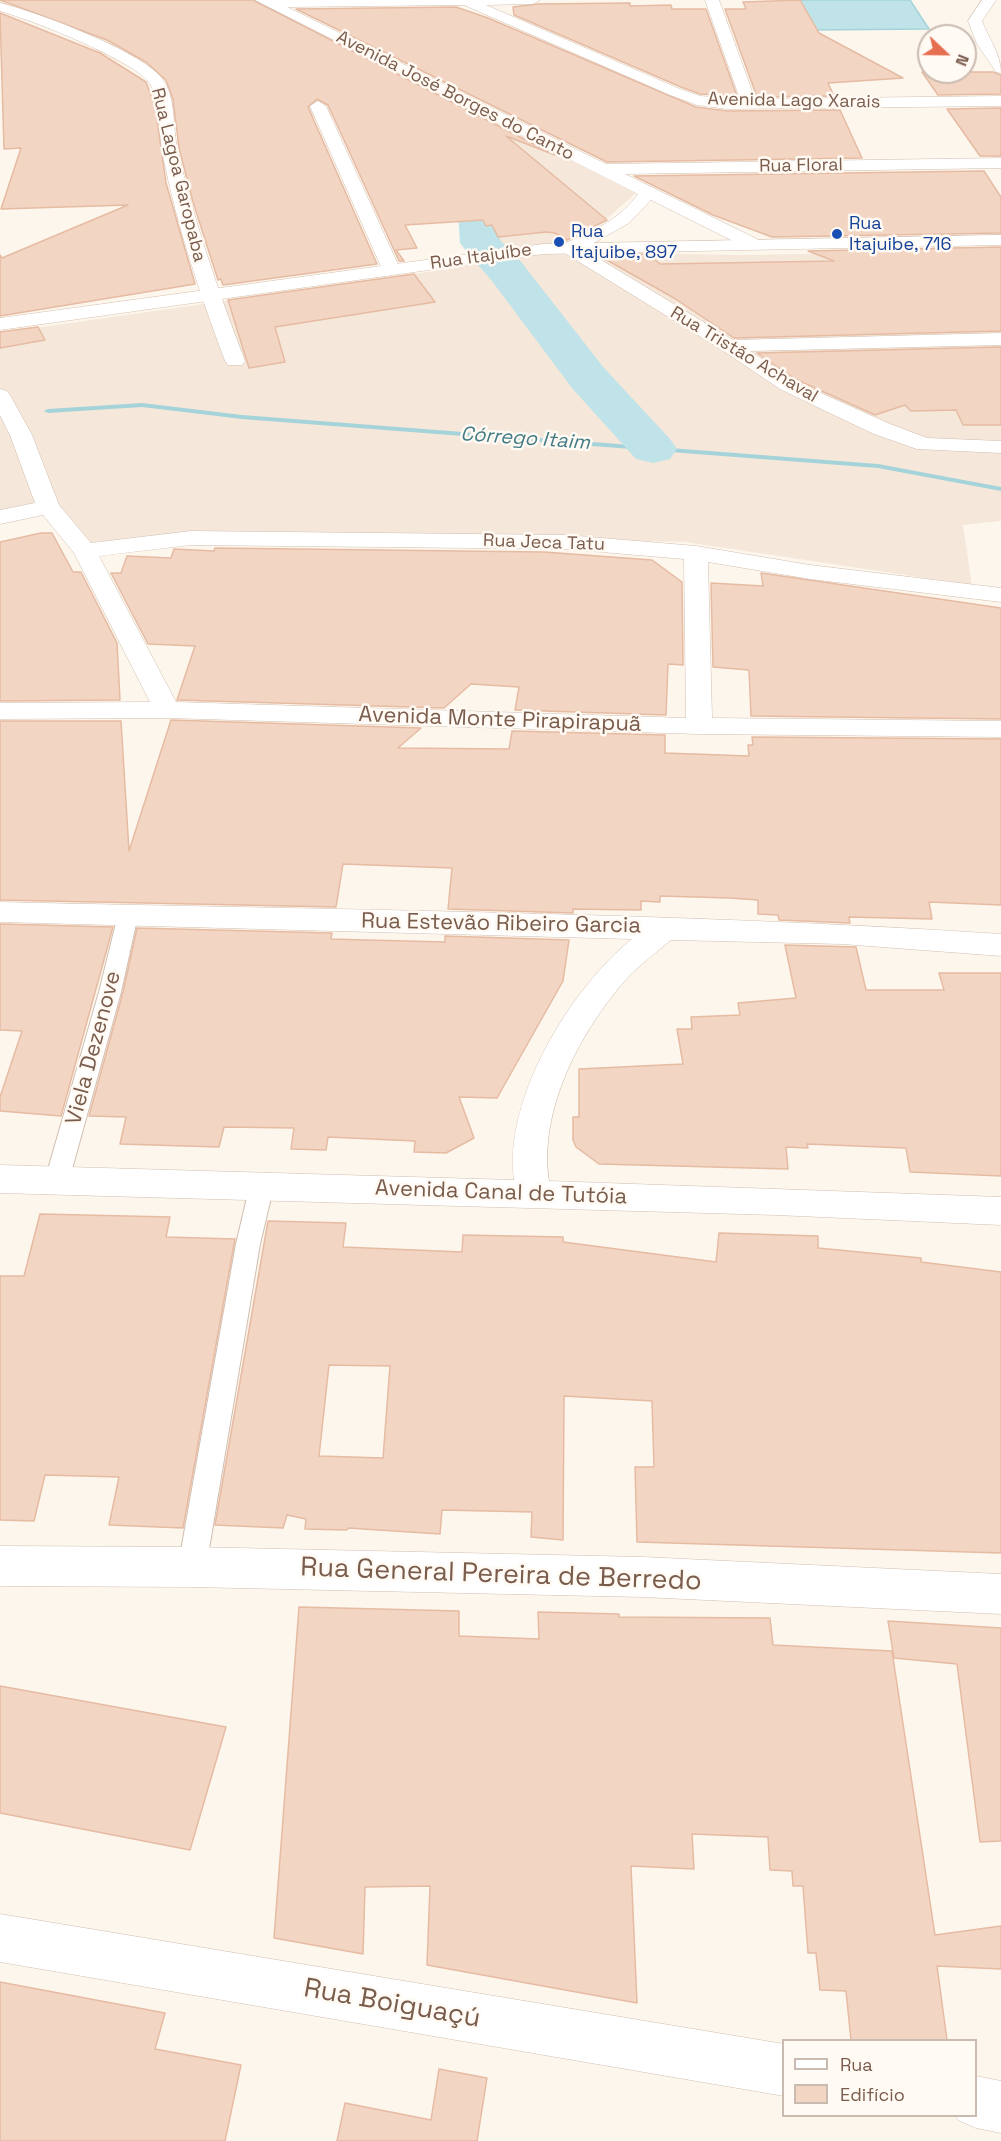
<!DOCTYPE html>
<meta charset="utf-8">
<style>
body{margin:0}
#map{position:relative;width:1001px;height:2141px;overflow:hidden;background:#fdf6ec;font-family:"Space Grotesk",sans-serif}
canvas{display:block}
.legend{position:absolute;left:782px;top:2039px;width:195px;height:78px;box-sizing:border-box;background:#fffaf3;border:2px solid #cabbb1;margin:0;padding:8px 10px;list-style:none;font-size:18px;color:#7a5c4d}
.legend li{display:flex;align-items:center;gap:12px;height:30px}
.legend b{width:30px;border:2px solid #cabbb1}
.north{position:absolute;left:917px;top:24px;width:60px;height:60px;box-sizing:border-box;background:#fffaf3;border:2px solid #cabbb1;border-radius:50%;rotate:112deg;font-size:16px;font-weight:700;line-height:24px;text-align:center;color:#7a5c4d}
.north::after{content:'';display:block;margin:auto;width:21px;height:27px;background:#e76f51;clip-path:polygon(50% 0,100% 100%,50% 72%,0 100%)}
</style>
<div id="map">
<canvas width="1001" height="2141"></canvas>
<ul class="legend">
<li><b style="height:8px;background:#fff"></b>Rua</li>
<li><b style="height:16px;background:#f3d5c3"></b>Edifício</li>
</ul>
<div class="north">N</div>
</div>
<script>
const ctx = document.querySelector('canvas').getContext('2d');
ctx.lineJoin = 'round';
function fillPath(path, color) { ctx.fillStyle = color; ctx.fill(path, 'evenodd'); }
function trace(path, color, width, dash) { ctx.strokeStyle = color; ctx.lineWidth = width; ctx.lineCap = dash ? 'butt' : 'round'; ctx.setLineDash(dash || []); ctx.stroke(path); }
function drawText(font, color, halo, rows, align = 'center') {
  ctx.font = font + ' "Space Grotesk",sans-serif'; ctx.lineWidth = 5; ctx.setLineDash([]); ctx.textBaseline = 'middle'; ctx.strokeStyle = halo; ctx.fillStyle = color; for (const [text, x, y, turn = 0] of rows) {
    ctx.save(); ctx.translate(x, y); ctx.rotate((+turn || 0) * Math.PI / 180); ctx.textAlign = isNaN(turn) ? turn : align; if (halo) ctx.strokeText(text, 0, 0); ctx.fillText(text, 0, 0); ctx.restore();
  }
}
fillPath(new Path2D(`
 M 0,0 L 252,0 L 636,193 L 569,252 L 738,255 L 1001,251 L 1001,521 L 963,525 L 972,585 L 685,542 L 195,532 L 83,543 L 58,509 L 0,518 L 0,333 L 448,269 L 476,249 L 467,170 L 391,112 L 159,129 L 151,79 L 83,43 L 16,12 L 0,9 Z`), '#f5e8da');
const water = new Path2D(`
 M 789,0 L 910,0 L 929,29 L 809,30 Z`);
fillPath(water, '#bfe3e8');
trace(water, '#a5d3da', 1.5);
fillPath(new Path2D(`
 M 142,403 L 242,415 L 878,464 L 1001,487 L 1001,491 L 878,468 L 242,419 L 142,407 L 48,413 L 44,411 L 48,409 Z`), '#a5d3da');
fillPath(new Path2D(`
 M 438,122 L 451,125 L 494,175 L 500,240 L 522,263 L 604,368 L 670,439 L 677,449 L 670,459 L 653,463 L 636,459 L 572,388 L 492,281 L 466,251 L 460,243 L 456,177 L 420,133 L 425,125 Z`), '#bfe3e8');
const building = new Path2D(`
 M 0,0 L 253,0 L 555,155 L 506,136 L 607,220 L 567,240 L 555,233 L 546,232 L 498,237 L 492,225 L 486,226 L 483,220 L 405,225 L 417,248 L 396,250 L 404,261 L 399,261 L 328,105 L 317,99 L 308,107 L 377,264 L 223,285 L 221,279 L 218,280 L 193,202 L 179,148 L 173,99 L 166,80 L 146,62 L 107,40 Z
 M 800,0 L 819,33 L 903,78 L 828,83 L 834,96 L 757,97 L 725,9 L 746,9 L 743,2 Z
 M 630,3 L 630,6 L 671,5 L 672,9 L 706,9 L 737,96 L 700,94 L 681,87 L 514,15 L 513,7 L 538,4 Z
 M 456,7 L 488,18 L 696,107 L 727,111 L 840,110 L 862,158 L 607,162 L 296,9 Z
 M 0,13 L 100,53 L 146,82 L 155,106 L 166,183 L 195,284 L 0,316 L 0,255 L 2,258 L 128,205 L 1,209 L 21,148 L 4,149 Z
 M 922,72 L 993,72 L 1001,75 L 1001,94 L 938,95 Z
 M 1001,108 L 1001,156 L 980,156 L 947,109 Z
 M 984,171 L 1001,197 L 1001,233 L 772,237 L 713,215 L 634,176 Z
 M 1001,247 L 1001,331 L 734,338 L 674,298 L 598,255 L 648,254 L 660,264 L 834,261 L 808,251 Z
 M 414,274 L 435,302 L 275,327 L 285,362 L 249,368 L 228,300 Z
 M 38,327 L 45,340 L 0,348 L 0,332 Z
 M 1001,347 L 1001,425 L 963,425 L 956,410 L 911,411 L 905,405 L 875,415 L 795,379 L 757,353 Z
 M 41,533 L 52,533 L 73,572 L 81,572 L 117,643 L 120,700 L 0,701 L 0,542 Z
 M 215,548 L 544,552 L 652,560 L 682,582 L 683,665 L 668,664 L 666,715 L 515,710 L 519,687 L 471,684 L 444,708 L 177,700 L 195,646 L 148,644 L 111,573 L 121,573 L 127,556 L 171,558 L 174,549 L 214,551 Z
 M 761,573 L 1001,608 L 1001,719 L 751,716 L 749,670 L 713,667 L 711,583 L 763,586 Z
 M 171,720 L 421,728 L 398,748 L 509,749 L 512,731 L 665,735 L 665,753 L 749,756 L 748,745 L 753,745 L 752,737 L 1001,739 L 1001,905 L 929,902 L 932,919 L 849,917 L 850,923 L 779,920 L 778,915 L 758,914 L 758,900 L 730,898 L 660,896 L 660,902 L 641,901 L 641,910 L 573,909 L 573,913 L 448,909 L 452,868 L 343,864 L 336,907 L 0,900 L 0,721 L 121,721 L 129,851 Z
 M 0,924 L 113,927 L 61,1116 L 0,1111 L 0,1097 L 22,1031 L 0,1030 Z
 M 137,928 L 332,933 L 331,939 L 366,940 L 445,942 L 445,936 L 569,940 L 563,981 L 497,1098 L 459,1097 L 474,1138 L 446,1153 L 414,1152 L 415,1141 L 328,1137 L 326,1150 L 291,1149 L 294,1128 L 224,1127 L 219,1147 L 120,1144 L 126,1117 L 89,1116 L 123,992 Z
 M 785,945 L 856,947 L 866,990 L 944,990 L 939,973 L 1001,973 L 1001,1176 L 910,1172 L 906,1148 L 807,1144 L 808,1148 L 786,1147 L 788,1169 L 599,1164 L 576,1147 L 573,1140 L 573,1117 L 579,1117 L 579,1069 L 683,1064 L 677,1029 L 692,1029 L 691,1017 L 740,1015 L 738,1003 L 796,998 Z
 M 40,1214 L 170,1217 L 166,1237 L 235,1239 L 183,1528 L 109,1525 L 119,1477 L 45,1475 L 34,1521 L 0,1520 L 0,1276 L 24,1276 Z
 M 268,1221 L 346,1223 L 343,1247 L 462,1252 L 463,1235 L 563,1237 L 563,1242 L 716,1262 L 719,1233 L 818,1236 L 818,1248 L 921,1258 L 921,1262 L 1001,1272 L 1001,1553 L 637,1542 L 635,1467 L 654,1467 L 652,1401 L 564,1396 L 563,1540 L 531,1537 L 532,1512 L 442,1510 L 440,1534 L 348,1528 L 347,1530 L 305,1529 L 306,1519 L 287,1515 L 283,1528 L 215,1525 ZM 329,1365 L 390,1366 L 383,1458 L 319,1456 Z
 M 299,1607 L 459,1611 L 459,1636 L 539,1639 L 538,1612 L 619,1614 L 619,1617 L 770,1618 L 773,1645 L 892,1651 L 935,1935 L 1001,1926 L 1001,1969 L 937,1966 L 947,2040 L 851,2040 L 846,1991 L 820,1990 L 816,1953 L 808,1953 L 803,1886 L 793,1886 L 792,1871 L 770,1870 L 768,1837 L 692,1834 L 694,1869 L 631,1866 L 637,2003 L 427,1965 L 430,1886 L 365,1887 L 363,1954 L 274,1938 Z
 M 888,1621 L 1001,1628 L 1001,1841 L 980,1842 L 957,1664 L 894,1658 Z
 M 0,1686 L 226,1727 L 190,1850 L 0,1813 Z
 M 0,1982 L 165,2013 L 155,2049 L 241,2065 L 225,2141 L 0,2141 Z
 M 439,2069 L 487,2078 L 477,2141 L 337,2141 L 345,2103 L 431,2120 Z`);
fillPath(building, '#f3d5c3');
trace(building, '#e6bba3', 1.5);
const service = new Path2D(`
 M 128,908 L 135,910 L 138,915 L 121,992 L 69,1180 L 65,1187 L 57,1189 L 49,1187 L 45,1180 L 99,992 L 118,915 L 121,910 Z
 M 262,1176 L 270,1178 L 274,1185 L 260,1244 L 206,1567 L 202,1577 L 192,1581 L 182,1577 L 178,1567 L 236,1244 L 250,1185 L 254,1178 Z`);
const minor = new Path2D(`
 M 255,0 L 540,0 L 533,4 L 486,5 L 680,89 L 700,96 L 740,99 L 705,0 L 719,0 L 755,99 L 1001,96 L 1001,106 L 727,109 L 697,105 L 670,95 L 464,5 L 287,7 L 606,164 L 1001,158 L 1001,168 L 625,174 L 757,239 L 760,243 L 757,247 L 745,247 L 651,200 L 629,223 L 583,249 L 733,340 L 1001,333 L 1001,345 L 750,351 L 794,381 L 890,424 L 927,438 L 1001,441 L 1001,453 L 917,449 L 874,434 L 815,406 L 780,389 L 722,350 L 563,252 L 560,248 L 563,244 C 591,232 620,220 638,194 Z
 M 982,0 L 996,0 L 982,21 C 989,39 1001,54 1001,73 L 996,72 L 977,44 L 968,21 Z
 M 0,3 C 37,12 132,48 158,74 C 177,92 172,124 177,148 C 194,221 218,291 245,361 L 242,365 L 228,365 L 225,361 C 200,294 177,226 163,156 C 159,137 160,94 148,81 C 128,58 32,20 0,11 Z
 M 318,101 L 326,106 L 400,269 L 398,273 L 391,275 L 382,269 L 310,106 Z
 M 0,389 L 7,391 L 10,395 L 32,435 L 59,505 L 91,543 L 191,531 L 566,535 L 696,546 L 810,565 L 1001,588 L 1001,602 L 810,579 L 708,562 L 712,718 L 1001,721 L 1001,737 L 699,734 L 167,718 L 0,719 L 0,703 L 150,702 L 74,553 L 43,515 L 0,524 L 0,510 L 35,503 L 10,435 L 0,415 ZM 191,545 L 566,549 L 684,559 L 686,718 L 176,702 L 99,556 Z
 M 0,902 C 334,910 668,912 1001,934 L 1001,956 L 842,944 L 671,940 C 657,952 642,963 629,976 C 582,1028 538,1109 549,1181 L 1001,1197 L 1001,1225 L 776,1215 L 0,1193 L 0,1165 L 514,1180 C 503,1099 571,988 632,939 L 0,922 Z
 M 0,1546 L 192,1547 L 643,1557 L 1001,1574 L 1001,1614 L 643,1597 L 192,1587 L 0,1586 Z
 M 0,1914 L 784,2044 L 784,2096 L 0,1962 Z
 M 976,2076 L 1001,2081 L 1001,2133 L 976,2128 L 958,2120 L 956,2116 L 976,2116 Z`);
const secondary = new Path2D(`
 M 1001,235 L 1001,245 L 543,254 L 0,330 L 0,318 L 543,244 Z`);
trace(service, '#d1beb0', 2);
trace(minor, '#d1beb0', 1);
trace(secondary, '#d6c0b0', 1);
fillPath(service, '#fff');
fillPath(minor, '#fff');
fillPath(secondary, '#fff');
for (const [x, y, r, color] of [
 [837,234,6,"#1a4fb4"],
 [559,242,6,"#1a4fb4"]
]) { const dot = new Path2D(); dot.arc(x, y, r, 0, 2 * Math.PI); ctx.fillStyle = color; ctx.fill(dot); trace(dot, '#fffaf3', 2); }
drawText('18px', '#7a5c4d', '#fffaf3', [
 ["Avenida José Borges do Canto",455,96,27],
 ["Avenida Lago Xarais",794,101,1],
 ["Rua Floral",801,166,-1],
 ["Rua Lagoa Garopaba",178,175,76],
 ["Rua Itajuíbe",481,257,-8],
 ["Rua Tristão Achaval",744,355,31],
 ["Rua Jeca Tatu",544,543,2]
]);
drawText('18px', '#164399', '#fffaf3', [
 ["Rua",849,224],
 ["Itajuibe, 716",849,245],
 ["Rua",571,232],
 ["Itajuibe, 897",571,253]
], 'left');
drawText('italic 20px', '#437c86', '#fffaf3', [
 ["Córrego Itaim",525,439,4]
]);
drawText('22px', '#7a5c4d', '#fffaf3', [
 ["Avenida Monte Pirapirapuã",500,720,2],
 ["Rua Estevão Ribeiro Garcia",501,924,1],
 ["Viela Dezenove",94,1048,-75],
 ["Avenida Canal de Tutóia",501,1193,2]
]);
drawText('27px', '#7a5c4d', '#fffaf3', [
 ["Rua General Pereira de Berredo",501,1575,2],
 ["Rua Boiguaçú",392,2004,10]
]);
</script>
